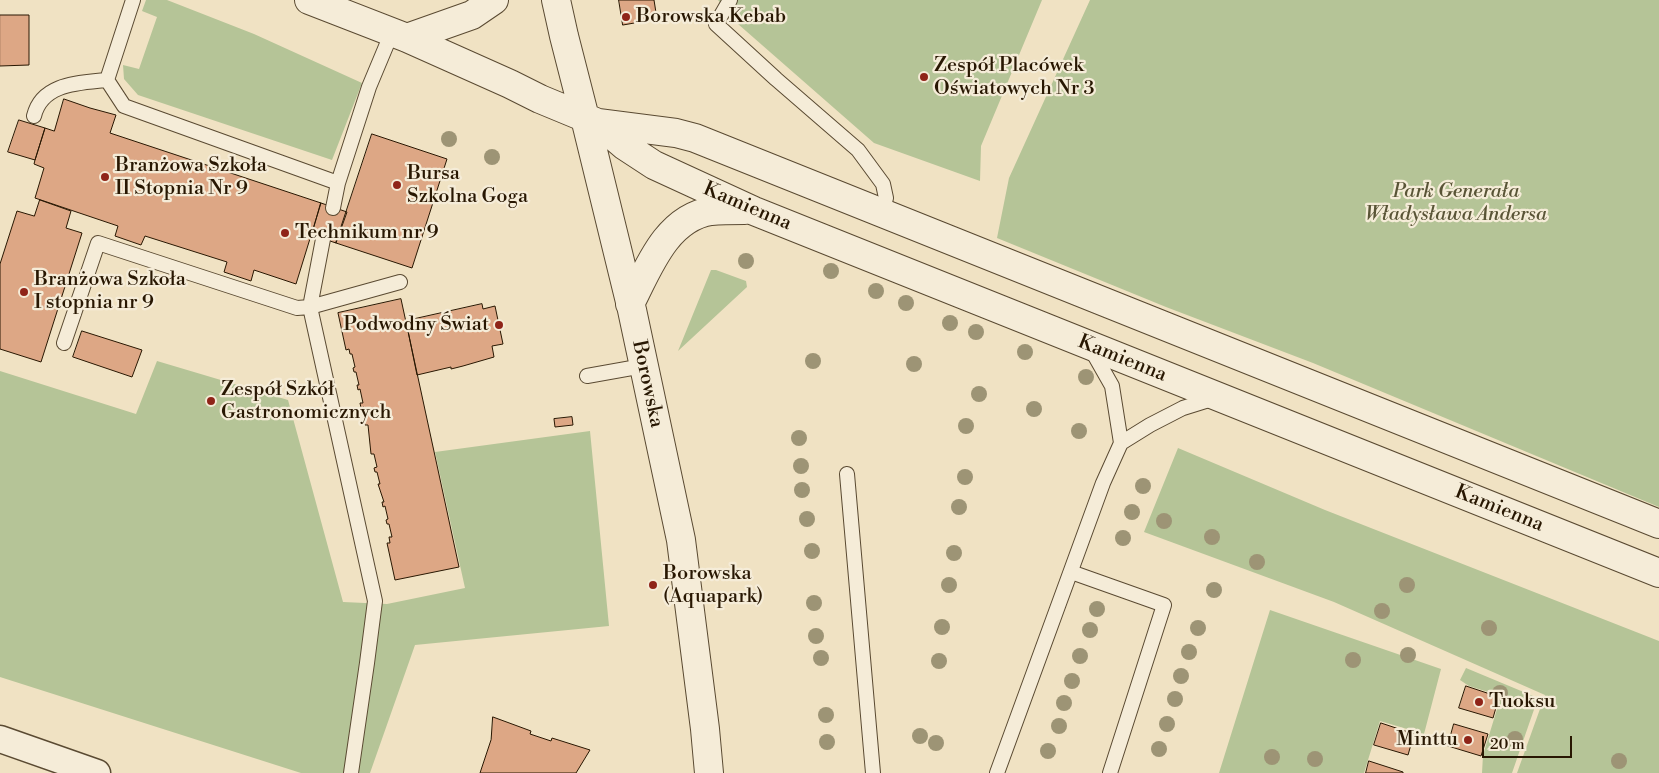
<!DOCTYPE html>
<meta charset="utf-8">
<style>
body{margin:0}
#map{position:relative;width:1659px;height:773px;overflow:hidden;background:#f0e2c3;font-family:"Libre Bodoni",serif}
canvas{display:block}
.scale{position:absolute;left:1482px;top:736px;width:90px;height:22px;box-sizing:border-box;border:2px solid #281702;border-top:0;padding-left:6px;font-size:15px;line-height:18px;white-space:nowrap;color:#281702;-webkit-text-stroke:4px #f5ecd8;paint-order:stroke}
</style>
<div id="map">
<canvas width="1659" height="773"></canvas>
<div class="scale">20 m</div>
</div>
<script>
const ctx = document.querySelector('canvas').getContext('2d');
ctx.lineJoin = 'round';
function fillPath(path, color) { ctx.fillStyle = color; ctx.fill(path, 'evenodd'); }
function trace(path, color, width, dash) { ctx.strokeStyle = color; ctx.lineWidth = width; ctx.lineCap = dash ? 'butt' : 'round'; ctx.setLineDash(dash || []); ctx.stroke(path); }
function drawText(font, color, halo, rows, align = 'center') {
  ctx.font = font + ' "Libre Bodoni",serif'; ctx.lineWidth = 4.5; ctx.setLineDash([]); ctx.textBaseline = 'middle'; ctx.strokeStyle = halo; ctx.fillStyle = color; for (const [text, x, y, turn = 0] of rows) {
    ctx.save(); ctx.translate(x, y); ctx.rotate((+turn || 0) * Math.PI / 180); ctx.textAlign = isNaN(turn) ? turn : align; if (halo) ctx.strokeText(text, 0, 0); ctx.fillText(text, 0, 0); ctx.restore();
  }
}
fillPath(new Path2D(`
 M 146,0 L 167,0 L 254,34 L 362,83 L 332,160 L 138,95 L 124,79 L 123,65 L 139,69 L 157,17 L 142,11 Z
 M 718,0 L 1042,0 L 981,146 L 980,181 L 874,143 L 738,24 Z
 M 1090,0 L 1659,0 L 1659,507 L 1313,363 L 1166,307 L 997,238 L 1009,178 Z
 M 711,270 L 716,270 L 746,281 L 747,287 L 678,351 Z
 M 157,361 L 288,400 L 343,602 L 387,604 L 465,588 L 435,452 L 590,431 L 609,626 L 415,645 L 370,773 L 301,773 L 0,677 L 0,371 L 136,414 Z
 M 1178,448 L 1325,510 L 1659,641 L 1659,773 L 1517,773 L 1545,695 L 1334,602 L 1144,532 Z
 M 1270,610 L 1441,669 L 1424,734 L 1380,721 L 1364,773 L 1219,773 Z
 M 1466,668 L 1538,698 L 1512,773 L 1482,773 L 1483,755 L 1501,696 L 1469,686 L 1460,680 Z`), '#b5c497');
const building = new Path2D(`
 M 619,0 L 654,0 L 657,19 L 623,25 Z
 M 0,15 L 29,15 L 29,65 L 0,66 Z
 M 64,99 L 90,108 L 116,115 L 110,133 L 321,203 L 296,284 L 254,270 L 251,281 L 224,272 L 227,262 L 145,236 L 141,245 L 115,236 L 118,226 L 35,198 L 44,168 L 34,164 L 35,160 L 45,128 L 54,131 Z
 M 19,120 L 45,128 L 35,160 L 8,152 Z
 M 372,134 L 447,159 L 412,268 L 336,243 Z
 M 40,200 L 71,211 L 66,228 L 82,233 L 41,362 L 0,349 L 0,264 L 17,211 L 34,216 Z
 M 321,203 L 347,212 L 336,243 L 312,235 Z
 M 401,299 L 459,567 L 395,580 L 387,543 L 390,543 L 389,537 L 392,537 L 389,524 L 387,524 L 386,520 L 388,519 L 385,506 L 383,507 L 382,502 L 384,502 L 378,484 L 380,484 L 377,472 L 375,472 L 374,468 L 377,467 L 374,454 L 371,454 L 368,425 L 365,425 L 364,421 L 366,420 L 364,407 L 361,408 L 360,403 L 363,403 L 360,389 L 358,390 L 357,385 L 359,385 L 356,372 L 354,372 L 353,368 L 355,367 L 352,354 L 350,354 L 349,349 L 346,350 L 338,313 Z
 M 482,304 L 483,309 L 495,306 L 503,344 L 492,346 L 494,357 L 463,366 L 451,369 L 451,367 L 417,375 L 406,321 Z
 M 82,331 L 142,350 L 132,377 L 73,357 Z
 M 572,417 L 573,425 L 555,427 L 554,419 Z
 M 1466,686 L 1499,697 L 1493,718 L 1459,708 Z
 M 493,717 L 531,731 L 530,734 L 551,741 L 552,738 L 590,750 L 576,773 L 480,773 L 491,740 Z
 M 1381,723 L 1414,734 L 1408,755 L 1374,745 Z
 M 1454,724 L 1488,734 L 1481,756 L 1448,746 Z
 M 1369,761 L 1403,772 L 1403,773 L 1366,773 Z`);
fillPath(building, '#dda785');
trace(building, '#281702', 1);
const service = new Path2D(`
 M 133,0 L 107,80 L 124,106 L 338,183
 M 730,0 L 716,24 L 776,79 L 858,150 L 883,184 L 886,198 L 882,213
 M 34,116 C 42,83 79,83 107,80
 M 333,208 L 338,183 L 369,87 L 392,32
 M 323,239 L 310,307 L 400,282
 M 64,343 L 98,243 L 297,308 L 310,307 L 375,601 L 367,663 L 351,773
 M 1091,349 L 1112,386 L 1121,443 L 1150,425 L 1183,408 L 1215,398
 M 587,376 L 643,366
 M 847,474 L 873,773
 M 1071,572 L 1164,605 L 1110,773
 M 997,773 L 1103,483 L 1121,443`);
const minor = new Path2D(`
 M 0,739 L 97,773`);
const tertiary = new Path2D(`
 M 309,0 L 407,38 L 510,84 L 540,99 L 598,123 L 676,133 L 695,138 L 1659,524
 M 556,0 L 564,36 L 585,118 L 632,310 L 681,540 L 705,729 L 709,773
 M 407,38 L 472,15 L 494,0
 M 598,123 L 625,146 L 654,165 L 754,211 L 1659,573
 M 630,304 C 648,269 666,218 711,211 C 722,210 734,210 745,210`);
trace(service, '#5a4a32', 16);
trace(minor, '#5a4a32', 29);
trace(tertiary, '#5a4a32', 30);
trace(service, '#f5ecd8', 14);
trace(minor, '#f5ecd8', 26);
trace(tertiary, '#f5ecd8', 28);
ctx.fillStyle = '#9d9475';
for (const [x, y] of [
 [449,139],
 [492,157],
 [746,261],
 [831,271],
 [876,291],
 [906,303],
 [950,323],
 [976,332],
 [1025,352],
 [813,361],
 [914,364],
 [1086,377],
 [979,394],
 [1034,409],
 [966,426],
 [1079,431],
 [799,438],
 [801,466],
 [965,477],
 [1143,486],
 [802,490],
 [959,507],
 [1132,512],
 [807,519],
 [1164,521],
 [1212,537],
 [1123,538],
 [812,551],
 [954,553],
 [1257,562],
 [949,585],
 [1407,585],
 [1214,590],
 [814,603],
 [1097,609],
 [1382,611],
 [942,627],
 [1198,628],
 [1489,628],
 [1090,630],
 [816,636],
 [1189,652],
 [1408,655],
 [1080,656],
 [821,658],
 [1353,660],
 [939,661],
 [1181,676],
 [1072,681],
 [1500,693],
 [1175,699],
 [1064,703],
 [826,715],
 [1167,724],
 [1059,726],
 [920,736],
 [1515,739],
 [827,742],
 [936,743],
 [1159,749],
 [1048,751],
 [1272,757],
 [1315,759],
 [1619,761]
]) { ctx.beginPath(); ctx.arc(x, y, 8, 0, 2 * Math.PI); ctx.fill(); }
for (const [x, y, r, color] of [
 [626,17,5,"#8f2418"],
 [924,77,5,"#8f2418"],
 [105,177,5,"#8f2418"],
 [397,185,5,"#8f2418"],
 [285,233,5,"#8f2418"],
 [24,292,5,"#8f2418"],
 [499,325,5,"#8f2418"],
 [211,401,5,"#8f2418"],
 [653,585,5,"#8f2418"],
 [1479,702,5,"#8f2418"],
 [1468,740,5,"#8f2418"]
]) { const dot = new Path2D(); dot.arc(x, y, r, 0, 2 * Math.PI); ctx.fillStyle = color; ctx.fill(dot); trace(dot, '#f5ecd8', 2); }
drawText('20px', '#281702', '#f5ecd8', [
 ["Borowska Kebab",636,17],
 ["Zespół Placówek",934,66],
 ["Oświatowych Nr 3",934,89],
 ["Branżowa Szkoła",115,166],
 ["II Stopnia Nr 9",115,189],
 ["Bursa",407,174],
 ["Szkolna Goga",407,197],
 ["Technikum nr 9",295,233],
 ["Branżowa Szkoła",34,280],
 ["I stopnia nr 9",34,303],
 ["Podwodny Świat",489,325,"right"],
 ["Zespół Szkół",221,390],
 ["Gastronomicznych",221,413],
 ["Borowska",663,574],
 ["(Aquapark)",663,597],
 ["Tuoksu",1489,702],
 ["Minttu",1458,740,"right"]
], 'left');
drawText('italic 20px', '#595436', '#f5ecd8', [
 ["Park Generała",1456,192],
 ["Władysława Andersa",1456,215]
]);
drawText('20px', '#281702', '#f5ecd8', [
 ["Kamienna",747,207,23],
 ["Kamienna",1122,359,22],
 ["Borowska",647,384,78],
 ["Kamienna",1499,509,22]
]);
</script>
